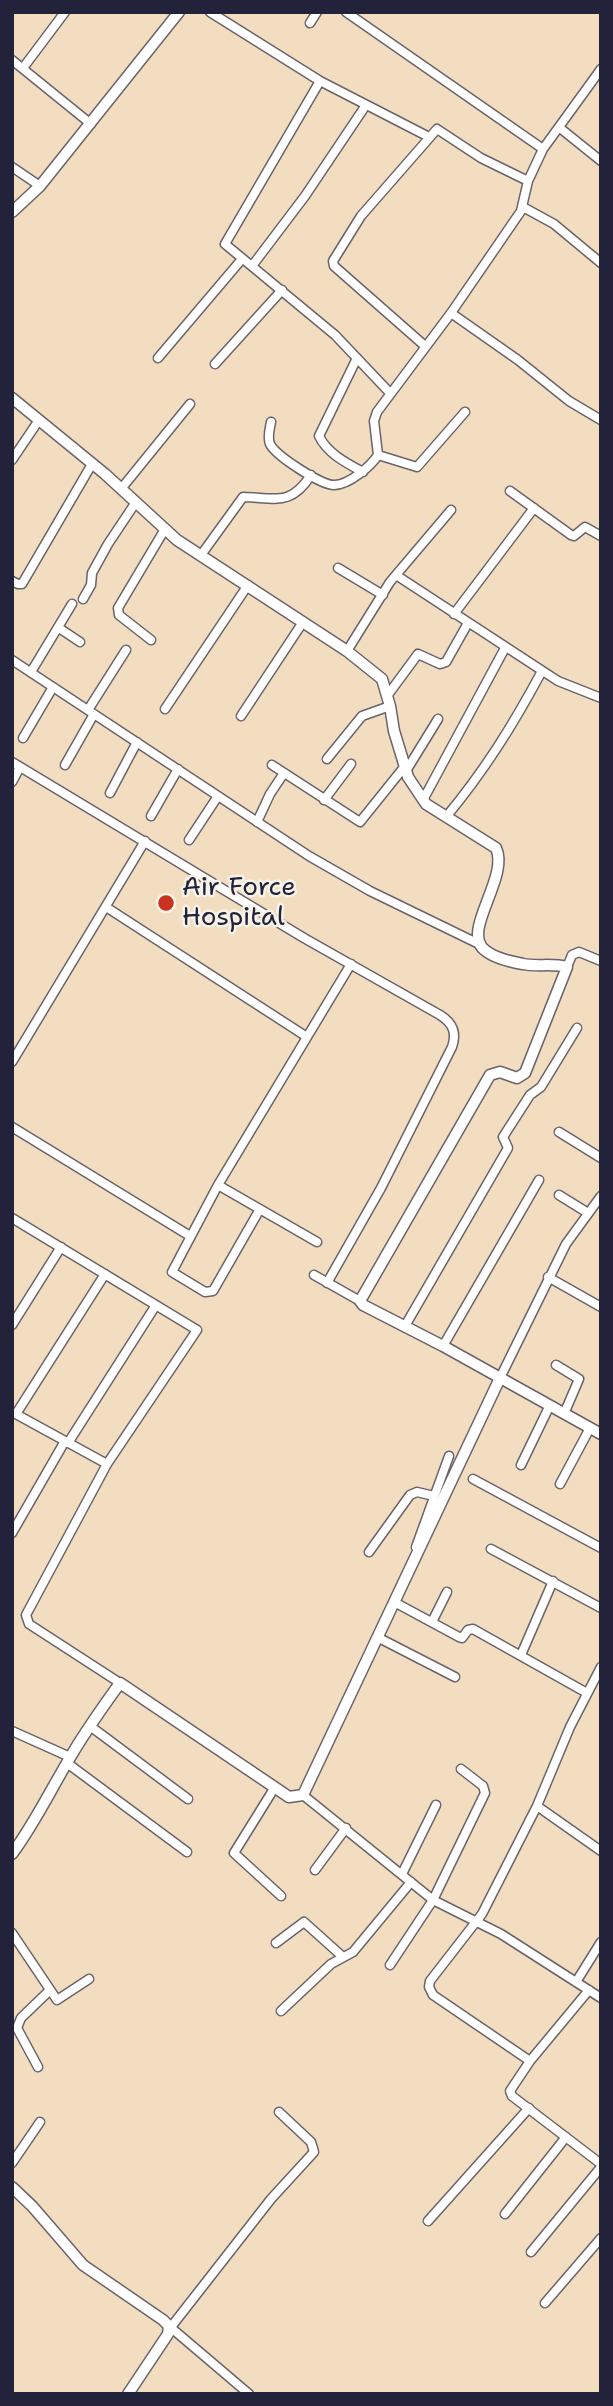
<!DOCTYPE html>
<style>
body{margin:0}
#map{position:relative;width:613px;height:2406px;overflow:hidden;background:#f2ddc0;font-family:"Shantell Sans",sans-serif}
canvas{display:block}
.frame{position:absolute;inset:0;border:14px solid #22223b;pointer-events:none}
</style>
<div id="map">
<canvas width="613" height="2406"></canvas>
<div class="frame"></div>
</div>
<script>
const ctx = document.querySelector('canvas').getContext('2d');
ctx.lineJoin = 'round';
function trace(path, color, width, dash) { ctx.strokeStyle = color; ctx.lineWidth = width; ctx.lineCap = dash ? 'butt' : 'round'; ctx.setLineDash(dash || []); ctx.stroke(path); }
function drawText(font, color, halo, rows, align = 'center') {
  ctx.font = font + ' "Shantell Sans",sans-serif'; ctx.lineWidth = 5; ctx.setLineDash([]); ctx.textBaseline = 'middle'; ctx.strokeStyle = halo; ctx.fillStyle = color; for (const [text, x, y, turn = 0] of rows) {
    ctx.save(); ctx.translate(x, y); ctx.rotate((+turn || 0) * Math.PI / 180); ctx.textAlign = isNaN(turn) ? turn : align; if (halo) ctx.strokeText(text, 0, 0); ctx.fillText(text, 0, 0); ctx.restore();
  }
}
const minor = new Path2D(`
 M 210,12 L 320,81 L 429,137
 M 346,12 L 543,149
 M 310,23 L 317,12
 M 12,60 L 91,124
 M 23,68 L 65,12
 M 320,81 L 225,244 L 335,335 L 390,393
 M 560,128 L 601,161
 M 12,167 L 40,186
 M 523,207 L 554,224 L 601,263
 M 252,266 L 305,196 L 366,105
 M 451,313 L 518,360 L 569,401 L 601,420
 M 425,346 L 334,266 L 333,261 L 361,216 L 437,129 L 481,158 L 528,181
 M 158,358 L 242,259
 M 357,358 L 319,436 C 327,453 346,463 363,472
 M 215,364 L 282,290
 M 271,422 C 270,428 267,437 270,444 C 276,456 321,485 334,485 C 349,485 371,466 378,455 L 374,421 L 377,412 L 451,313 L 521,211 L 528,181 L 543,149 L 601,69
 M 378,455 L 417,467 L 465,412
 M 12,460 L 39,420
 M 121,489 L 190,404
 M 510,491 L 571,535 L 574,536 L 585,527 L 601,536
 M 201,555 L 243,497 C 277,498 291,506 311,475
 M 338,568 L 383,595
 M 396,575 L 558,681 L 601,698
 M 12,581 L 18,584 L 22,584 L 92,464
 M 83,599 L 91,585 L 92,573 L 108,544 L 136,502
 M 454,614 L 534,508
 M 59,628 L 80,642
 M 151,640 L 119,615 L 118,608 L 165,529
 M 347,651 L 390,582 L 451,510
 M 12,660 L 309,856 L 370,891 L 479,944
 M 31,672 L 72,604
 M 387,696 L 418,654 L 440,664 L 446,662 L 468,623
 M 165,709 L 248,585
 M 88,710 L 126,650
 M 241,716 L 303,622
 M 23,738 L 53,687
 M 327,759 L 362,716 L 390,706
 M 12,762 L 304,938 L 440,1015 C 453,1023 457,1033 452,1047 L 381,1188 L 327,1283
 M 65,765 L 94,714
 M 272,765 L 360,822 L 405,766
 M 406,771 L 438,719
 M 12,782 L 20,767
 M 110,793 L 137,742
 M 324,800 L 351,764
 M 423,800 L 505,648
 M 151,816 L 178,769
 M 446,817 C 485,770 513,725 542,671
 M 257,822 L 270,794 L 284,773
 M 189,840 L 218,796
 M 106,907 L 307,1037
 M 567,967 L 572,955 L 579,952 L 601,961
 M 12,1062 L 145,841
 M 12,1127 L 190,1236
 M 559,1132 L 601,1158
 M 218,1185 L 317,1242
 M 559,1195 L 588,1213
 M 260,1209 L 213,1291 L 205,1292 L 172,1272 L 218,1185 L 351,964
 M 12,1218 L 197,1330 L 107,1464 L 26,1615 L 29,1624 L 120,1683
 M 314,1275 L 360,1301
 M 548,1277 L 601,1307
 M 12,1325 L 61,1247
 M 405,1326 L 508,1148 L 503,1137 L 530,1095 L 541,1087 L 577,1028
 M 443,1346 L 539,1180
 M 556,1365 L 579,1379 L 564,1414
 M 500,1378 L 566,1244 L 601,1196
 M 14,1413 L 107,1464
 M 16,1414 L 105,1274
 M 68,1443 L 156,1305
 M 521,1465 L 550,1405
 M 473,1479 L 601,1548
 M 560,1484 L 590,1428
 M 12,1533 L 65,1441
 M 416,1547 L 449,1456
 M 491,1549 L 601,1608
 M 369,1552 L 410,1495 L 417,1492 L 434,1496
 M 396,1603 L 459,1637 L 462,1638 L 468,1630 L 473,1629 L 587,1693
 M 432,1622 L 447,1592
 M 379,1638 L 455,1677
 M 521,1655 L 553,1581
 M 90,1726 L 188,1799
 M 12,1731 L 70,1757
 M 67,1763 L 187,1852
 M 275,1787 L 234,1853 L 281,1896
 M 303,1795 L 433,1900 L 501,1934 L 601,1998
 M 537,1806 L 601,1851
 M 315,1870 L 346,1828
 M 402,1874 L 436,1805
 M 12,1933 L 57,2000 L 89,1979
 M 276,1943 L 304,1922 L 343,1957
 M 390,1965 L 433,1900 L 485,1793 L 483,1786 L 461,1769
 M 576,1982 L 601,1942
 M 589,1990 L 530,2061 L 510,2091 L 512,2096 L 601,2164
 M 281,2011 L 331,1964 L 353,1952 L 411,1882
 M 530,2061 L 433,1995 L 429,1987 L 430,1981 L 482,1914 L 537,1806 L 570,1727 L 601,1667
 M 38,2067 L 17,2028 L 21,2018 L 49,1991
 M 12,2163 L 40,2122
 M 505,2214 L 566,2137
 M 428,2221 L 529,2108
 M 531,2252 L 601,2167
 M 545,2303 L 601,2238
 M 169,2326 L 249,2394
 M 171,2327 L 271,2199 L 314,2152 L 311,2142 L 279,2112`);
const tertiary = new Path2D(`
 M 12,212 L 40,186 L 179,12
 M 12,398 L 105,474 L 177,540 L 347,651 L 382,679 L 390,706 L 394,731 L 408,777 L 426,804 L 496,848 C 510,878 459,933 486,951 C 495,958 512,962 523,964 C 537,967 552,963 567,967 L 525,1073 L 517,1078 L 500,1072 L 490,1075 L 360,1301 L 363,1305 L 443,1346 L 601,1434
 M 12,1854 C 35,1823 51,1789 71,1756 C 86,1730 103,1707 120,1683 L 289,1797 L 303,1795 L 500,1378
 M 12,2187 L 32,2206 L 83,2265 L 163,2320 L 169,2326 L 168,2334 L 128,2394`);
trace(minor, '#6b636a', 11);
trace(tertiary, '#6b636a', 13);
trace(minor, '#fff', 8);
trace(tertiary, '#fff', 10);
for (const [x, y, r, color] of [
 [166,903,9,"#c8321e"]
]) { const dot = new Path2D(); dot.arc(x, y, r, 0, 2 * Math.PI); ctx.fillStyle = color; ctx.fill(dot); trace(dot, '#f7f3e8', 2.5); }
drawText('26px', '#22223b', '#f7f3e8', [
 ["Air Force",182,888],
 ["Hospital",182,918]
], 'left');
</script>
